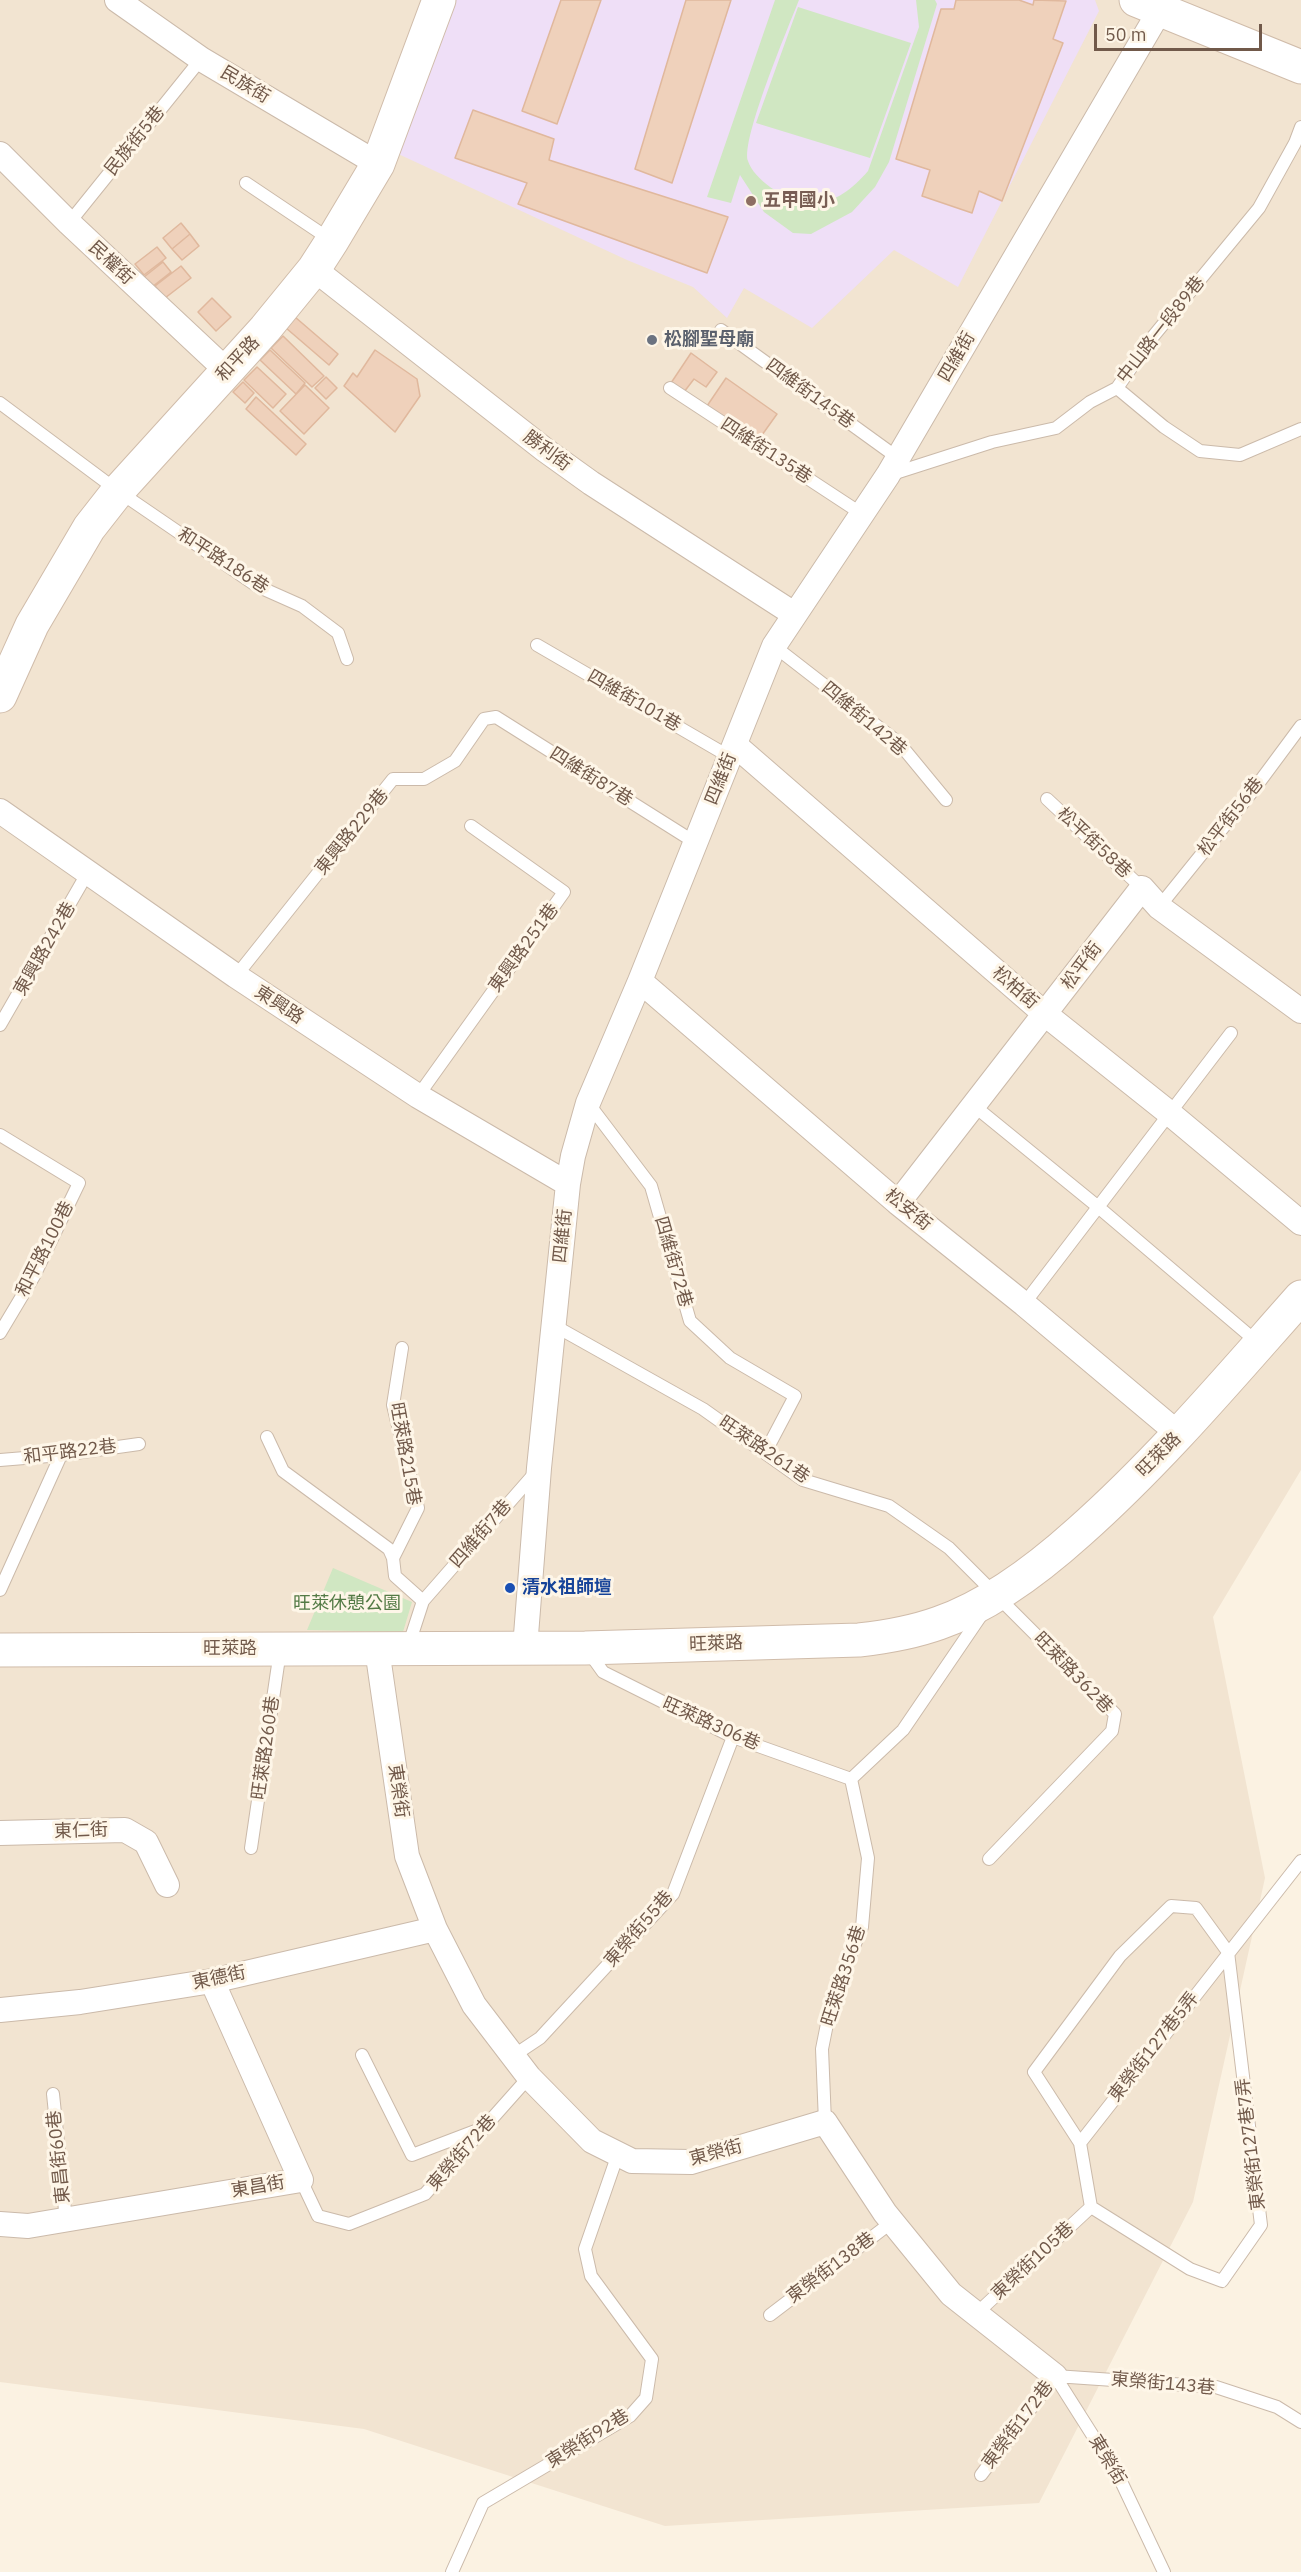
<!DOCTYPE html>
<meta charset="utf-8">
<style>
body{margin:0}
#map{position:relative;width:1301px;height:2572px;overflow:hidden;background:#fbf2e2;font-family:"IBM Plex Sans",sans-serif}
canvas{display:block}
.scale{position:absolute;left:1094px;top:24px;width:168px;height:27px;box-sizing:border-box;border:3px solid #71594a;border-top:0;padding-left:8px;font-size:18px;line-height:21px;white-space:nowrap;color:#71594a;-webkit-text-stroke:4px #fef6e8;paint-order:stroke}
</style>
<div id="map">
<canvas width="1301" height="2572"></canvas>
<div class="scale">50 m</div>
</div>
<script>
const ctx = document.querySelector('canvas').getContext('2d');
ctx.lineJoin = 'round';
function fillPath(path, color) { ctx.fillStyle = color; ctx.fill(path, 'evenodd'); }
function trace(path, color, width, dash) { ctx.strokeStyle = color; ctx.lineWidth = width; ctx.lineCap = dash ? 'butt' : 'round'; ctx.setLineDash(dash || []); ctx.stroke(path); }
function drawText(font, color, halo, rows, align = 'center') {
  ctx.font = font + ' "IBM Plex Sans","Noto Sans TC",sans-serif'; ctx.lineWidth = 6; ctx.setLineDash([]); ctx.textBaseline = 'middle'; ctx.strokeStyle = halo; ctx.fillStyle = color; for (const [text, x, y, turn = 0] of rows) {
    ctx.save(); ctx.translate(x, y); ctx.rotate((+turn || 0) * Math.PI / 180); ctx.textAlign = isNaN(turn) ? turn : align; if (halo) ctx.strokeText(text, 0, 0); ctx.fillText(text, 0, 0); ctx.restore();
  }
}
fillPath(new Path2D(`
 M 0,0 L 1301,0 L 1301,1470 L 1213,1617 L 1265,1878 L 1193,2202 L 1039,2503 L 665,2526 L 364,2429 L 0,2382 Z`), '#f2e4d1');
fillPath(new Path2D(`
 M 454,0 L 1095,0 L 1099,11 L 958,287 L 894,250 L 812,328 L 744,288 L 727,318 L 693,287 L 627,260 L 394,152 Z`), '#efdff7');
fillPath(new Path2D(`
 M 775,0 L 799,0 C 788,28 741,139 748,161 C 754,180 784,198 801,202 C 829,208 851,191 868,171 L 919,27 L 916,0 L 935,0 L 937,4 L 889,162 L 875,187 L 852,212 L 811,234 L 793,233 L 764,212 L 740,175 L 731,203 L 707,197 Z
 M 798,7 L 911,43 L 870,158 L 756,123 Z
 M 333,1568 L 412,1602 L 403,1632 L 307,1630 Z`), '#d0e7c2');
const building = new Path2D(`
 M 561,0 L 601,0 L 557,124 L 522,111 Z
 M 686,0 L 731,0 L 672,183 L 635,169 Z
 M 956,0 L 1019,0 L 1033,5 L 1034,0 L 1066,1 L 1053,39 L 1063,43 L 1002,201 L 979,191 L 972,213 L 922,196 L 930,170 L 896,159 L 941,9 L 954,9 Z
 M 473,110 L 554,139 L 549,160 L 728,217 L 707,273 L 518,204 L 527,183 L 455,158 Z
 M 181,223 L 190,234 L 172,249 L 163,238 Z
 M 190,234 L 199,246 L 182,260 L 172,249 Z
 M 157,247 L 166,258 L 144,275 L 135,264 Z
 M 163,262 L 171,272 L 152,287 L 144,277 Z
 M 181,266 L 191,278 L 165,298 L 155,286 Z
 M 212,298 L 231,317 L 216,331 L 198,312 Z
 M 295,317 L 338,354 L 329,365 L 286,328 Z
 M 283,336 L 324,376 L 312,387 L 271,348 Z
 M 270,350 L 305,383 L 296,394 L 260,360 Z
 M 375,350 L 417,379 L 420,396 L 395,432 L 344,386 L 353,373 L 357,377 Z
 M 691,353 L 717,372 L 706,387 L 694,379 L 684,392 L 671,383 Z
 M 257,367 L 286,394 L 273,408 L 244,380 Z
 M 326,377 L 337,388 L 326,399 L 315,388 Z
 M 726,378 L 777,414 L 757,442 L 707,406 Z
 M 243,382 L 254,393 L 245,403 L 233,392 Z
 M 305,385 L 329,408 L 304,434 L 280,411 Z
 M 256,397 L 306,444 L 296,455 L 246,409 Z`);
fillPath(building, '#efd1bb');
trace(building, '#e0b89d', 1.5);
const lane = new Path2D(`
 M 246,183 L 331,240
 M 69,223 L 201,59
 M 721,330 L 898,458
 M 670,388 L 862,514
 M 1117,388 L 1164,427 L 1200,451 L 1240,455 L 1301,429
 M 0,403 L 118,491 L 257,586 L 302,606 L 338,633 L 347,659
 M 889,475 L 992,442 L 1056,428 L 1090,402 L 1117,388 L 1151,339 L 1259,208 L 1295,143 L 1301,127
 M 537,645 L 730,757
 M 774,646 L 899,743 L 946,800
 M 1047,799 L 1142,888
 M 1159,907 L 1255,788 L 1301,726
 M 236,976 L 393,779 L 424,779 L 455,761 L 484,719 L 496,717 L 696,843
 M 0,1025 L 88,872
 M 418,1096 L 564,892 L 471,826
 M 588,1103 L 651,1186 L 690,1321 L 730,1358 L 795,1396 L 765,1453
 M 973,1105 L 1097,1206 L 1257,1342
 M 0,1135 L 79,1183 L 34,1276 L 0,1333
 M 1024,1304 L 1231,1033
 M 555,1326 L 703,1409 L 803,1480 L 889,1506 L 949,1548 L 1115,1714 L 1112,1731 L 989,1859
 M 402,1348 L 393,1405 L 418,1508 L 393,1558 L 395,1576 L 423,1601 L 408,1647
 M 267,1437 L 283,1471 L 389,1549 L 393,1558
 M 0,1460 L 61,1455 L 139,1444
 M 0,1590 L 61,1455
 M 423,1601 L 535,1473
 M 588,1651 L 603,1672 L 733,1737 L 851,1779
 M 251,1848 L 280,1651
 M 1171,1906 L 1196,1908 L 1228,1952 L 1261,2225 L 1222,2281 L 1190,2269 L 1091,2207 L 1080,2143 L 1034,2072 L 1120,1956 Z
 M 362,2055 L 412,2155 L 483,2128
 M 513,2056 L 540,2038 L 673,1894 L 733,1737
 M 53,2094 L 66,2220
 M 825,2122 L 822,2049 L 832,1999 L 862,1927 L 868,1858 L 851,1779 L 903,1730 L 982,1614
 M 1080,2143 L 1301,1861
 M 301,2180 L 318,2216 L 349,2224 L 425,2194 L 529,2077
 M 976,2314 L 1091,2207
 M 770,2315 L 892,2222
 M 1055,2376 L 1216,2387 L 1277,2407 L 1301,2422
 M 1055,2376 L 1119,2477 L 1164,2572
 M 981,2475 L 1055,2376
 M 452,2572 L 483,2503 L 630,2416 L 646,2398 L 652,2359 L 591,2276 L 585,2249 L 618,2154`);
const street = new Path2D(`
 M 117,0 L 201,59 L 378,164
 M 0,154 L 69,223 L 226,370
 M 314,269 L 545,450 L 591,483 L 794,614
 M 735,745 L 1045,1014 L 1168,1112 L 1301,1223
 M 0,811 L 236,976 L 418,1096 L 568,1184
 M 640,981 L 898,1203 L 1024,1304 L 1180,1435
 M 898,1203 L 1142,888 L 1159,907 L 1301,1011
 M 525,1648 L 539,1468 L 568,1184 L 573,1156 L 588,1103 L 640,981 L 774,646 L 888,475 L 1166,0
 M 377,1649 L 407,1856 L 435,1929 L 474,2005 L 529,2077 L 592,2141 L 632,2161 L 691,2162 L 825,2122 L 885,2213 L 951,2294 L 1055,2376
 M 0,1833 L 125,1830 L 146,1842 L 167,1885
 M 0,2010 L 80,2002 L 212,1981 L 435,1929
 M 0,2224 L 28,2226 L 301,2180 L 212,1981`);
const secondary = new Path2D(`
 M 1136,0 L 1301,67
 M 0,696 L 32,625 L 89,528 L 118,491 L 265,329 L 314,269 L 332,241 L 378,164 L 439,0
 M 0,1650 L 585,1648 L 859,1640 C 886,1637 914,1632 939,1623 C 991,1605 1039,1568 1079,1532 C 1160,1460 1229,1378 1301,1297`);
trace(lane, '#cbbaaa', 14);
trace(street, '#cbbaaa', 26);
trace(secondary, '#d0bcaa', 35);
trace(lane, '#fff', 12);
trace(street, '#fff', 24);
trace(secondary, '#fff', 33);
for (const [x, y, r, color] of [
 [751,201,6,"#8d6e63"],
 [652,340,6,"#6b7280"],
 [510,1588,6,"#1a4fb4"]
]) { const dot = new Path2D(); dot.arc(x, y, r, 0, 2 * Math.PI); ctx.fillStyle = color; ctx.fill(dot); trace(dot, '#fef6e8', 2); }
drawText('18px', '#71594a', '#fef6e8', [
 ["民族街",245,85,31],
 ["民族街5巷",135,141,-51],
 ["民權街",111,263,43],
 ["中山路一段89巷",1161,330,-52],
 ["四維街",957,357,-60],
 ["和平路",238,359,-47],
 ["四維街145巷",810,394,36],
 ["勝利街",547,451,37],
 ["四維街135巷",766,451,33],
 ["和平路186巷",223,561,33],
 ["四維街101巷",634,701,30],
 ["四維街142巷",864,719,40],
 ["四維街87巷",591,777,32],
 ["四維街",721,779,-68],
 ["松平街56巷",1231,817,-52],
 ["東興路229巷",352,832,-51],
 ["松平街58巷",1094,843,43],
 ["東興路251巷",524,948,-54],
 ["東興路242巷",45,949,-60],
 ["松平街",1082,966,-53],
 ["松柏街",1015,988,41],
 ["東興路",279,1005,33],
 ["松安街",908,1210,39],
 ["四維街",563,1236,-84],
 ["和平路100巷",45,1249,-63],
 ["四維街72巷",673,1262,74],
 ["旺萊路261巷",764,1450,34],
 ["和平路22巷",70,1452,-7],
 ["旺萊路215巷",405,1454,80],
 ["旺萊路",1159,1455,-45],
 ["四維街7巷",481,1534,-49],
 ["旺萊路",716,1644,-2],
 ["旺萊路",230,1649],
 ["旺萊路362巷",1073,1673,46],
 ["旺萊路306巷",711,1724,24],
 ["旺萊路260巷",266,1748,-82],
 ["東榮街",398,1791,82],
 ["東仁街",81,1831,-2],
 ["東榮街55巷",639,1929,-49],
 ["旺萊路356巷",844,1976,-72],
 ["東德街",219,1978,-12],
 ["東榮街127巷5弄",1154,2047,-52],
 ["東榮街127巷7弄",1251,2144,-97],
 ["東榮街72巷",462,2153,-49],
 ["東榮街",716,2153,-15],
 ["東昌街60巷",59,2157,-96],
 ["東昌街",258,2187,-10],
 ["東榮街105巷",1033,2261,-43],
 ["東榮街138巷",831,2268,-37],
 ["東榮街143巷",1163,2384,5],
 ["東榮街172巷",1018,2425,-53],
 ["東榮街92巷",588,2439,-32],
 ["東榮街",1107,2460,59]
]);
drawText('bold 18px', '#785e54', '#fef6e8', [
 ["五甲國小",763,201]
], 'left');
drawText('bold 18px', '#5b616d', '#fef6e8', [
 ["松腳聖母廟",664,340]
], 'left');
drawText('bold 18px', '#164399', '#fef6e8', [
 ["清水祖師壇",522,1588]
], 'left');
drawText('18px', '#547b46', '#fef6e8', [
 ["旺萊休憩公園",347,1604]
]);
</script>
